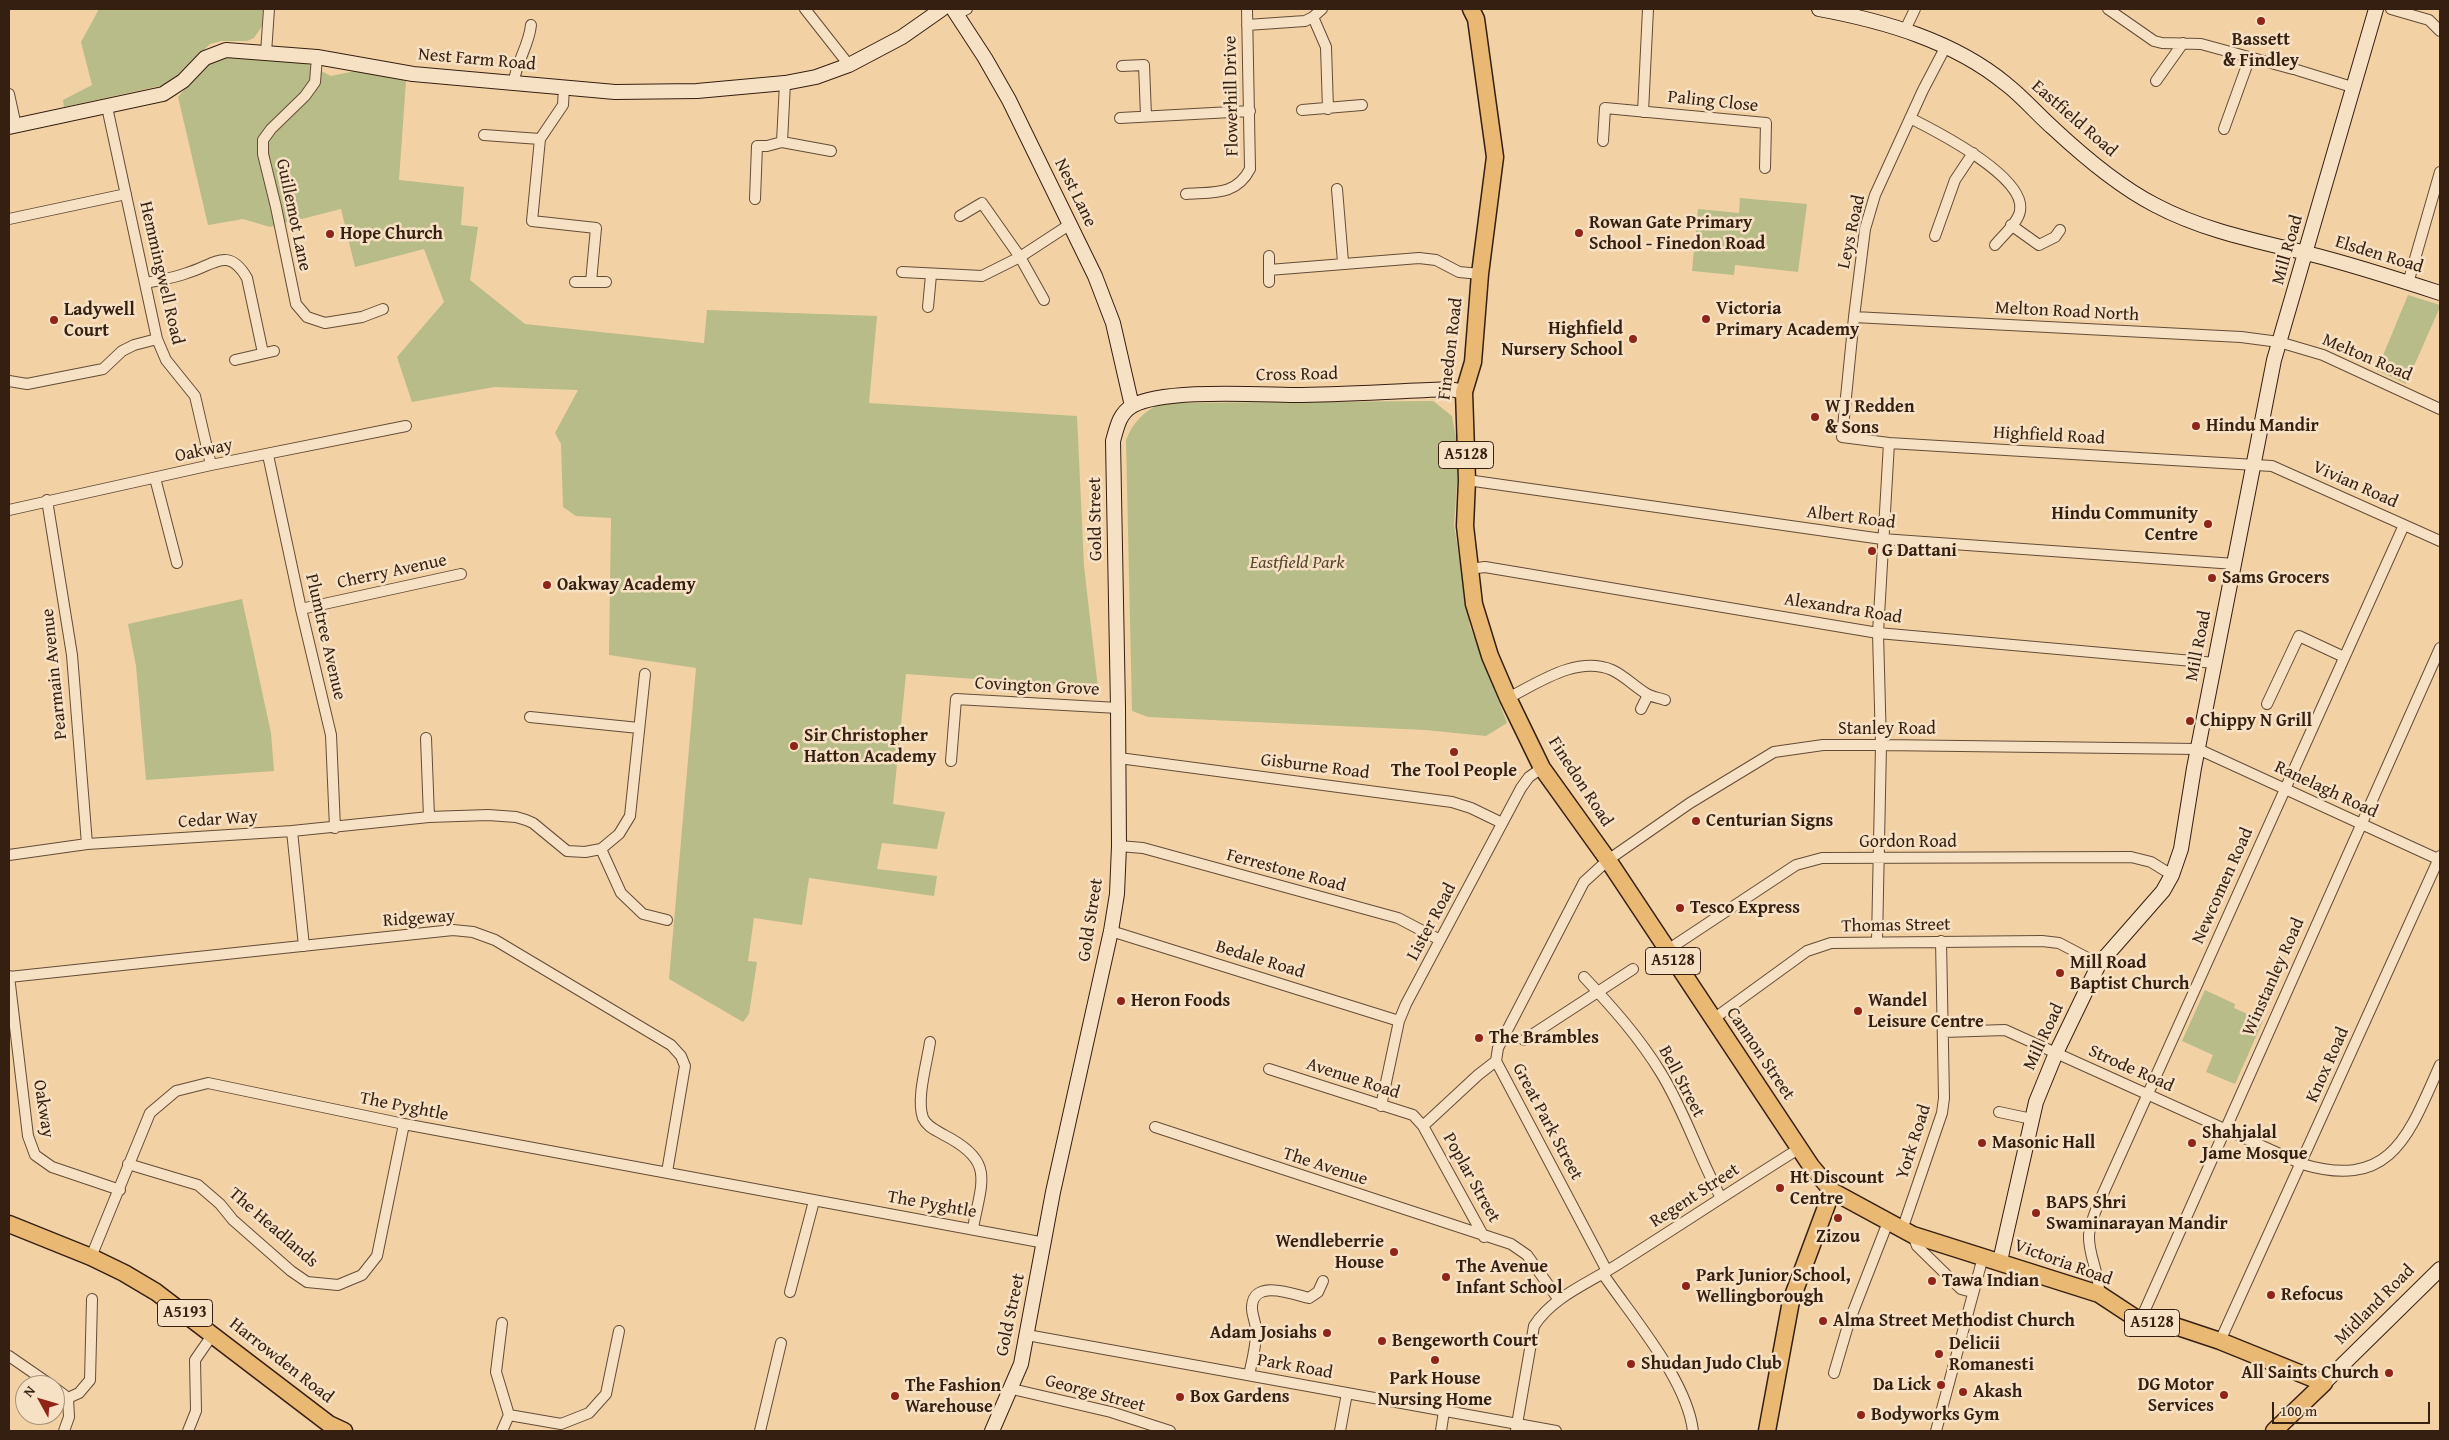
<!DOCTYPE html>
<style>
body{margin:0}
#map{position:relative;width:2449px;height:1440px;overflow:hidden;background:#f2d1a5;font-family:"Gentium Book Plus",serif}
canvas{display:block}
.frame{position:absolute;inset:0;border:10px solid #351f11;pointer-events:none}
.north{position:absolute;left:15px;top:1375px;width:50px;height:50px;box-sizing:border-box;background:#f7e1c4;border:1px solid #a9937c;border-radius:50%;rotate:309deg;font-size:14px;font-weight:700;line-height:20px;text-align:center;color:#351f11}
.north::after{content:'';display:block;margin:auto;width:18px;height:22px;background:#8f2418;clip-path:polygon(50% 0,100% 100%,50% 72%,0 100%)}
.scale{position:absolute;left:2272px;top:1402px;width:158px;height:22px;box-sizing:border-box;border:2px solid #351f11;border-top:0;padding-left:6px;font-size:15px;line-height:18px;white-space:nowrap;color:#351f11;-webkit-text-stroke:4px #f7e1c4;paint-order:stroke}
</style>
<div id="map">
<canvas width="2449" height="1440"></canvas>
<div class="frame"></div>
<div class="north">N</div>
<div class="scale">100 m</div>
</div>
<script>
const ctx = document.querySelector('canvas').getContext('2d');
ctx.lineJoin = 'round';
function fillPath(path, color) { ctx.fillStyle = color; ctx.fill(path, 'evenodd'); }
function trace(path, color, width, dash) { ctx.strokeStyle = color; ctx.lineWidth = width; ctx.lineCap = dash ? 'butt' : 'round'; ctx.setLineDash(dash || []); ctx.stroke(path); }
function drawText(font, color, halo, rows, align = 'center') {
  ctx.font = font + ' "Gentium Book Plus",serif'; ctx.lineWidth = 5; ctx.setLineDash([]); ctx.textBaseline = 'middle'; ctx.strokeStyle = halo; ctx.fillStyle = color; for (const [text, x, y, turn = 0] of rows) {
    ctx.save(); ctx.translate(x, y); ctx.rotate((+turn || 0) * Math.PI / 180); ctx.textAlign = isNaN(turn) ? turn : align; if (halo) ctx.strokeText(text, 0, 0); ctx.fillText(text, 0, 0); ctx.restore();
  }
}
fillPath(new Path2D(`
 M 99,9 L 263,9 L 262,26 L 254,38 L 247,41 L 221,41 L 210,44 L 169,84 L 64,107 L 63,100 L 92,85 L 81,42 Z
 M 229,56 L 299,60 L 331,76 L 360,70 L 406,81 L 399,180 L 464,187 L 461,225 L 478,227 L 470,280 L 525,324 L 704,343 L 707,310 L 877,316 L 869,403 L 1077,416 L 1084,566 L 1098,688 L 906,674 L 893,804 L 945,812 L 937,849 L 882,843 L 877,869 L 937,876 L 934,896 L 809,878 L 802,925 L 754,918 L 748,961 L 757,962 L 749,1014 L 743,1022 L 669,979 L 696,668 L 609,655 L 611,518 L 576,516 L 563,507 L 561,444 L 555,433 L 578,390 L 494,387 L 412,402 L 397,357 L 444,302 L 424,249 L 355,267 L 341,209 L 270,227 L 243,219 L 208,225 L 178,97 L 209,63 Z
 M 1740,198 L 1807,204 L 1798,272 L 1735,265 L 1734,275 L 1692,271 L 1698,209 L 1739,213 Z
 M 2408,295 L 2440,305 L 2440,307 L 2406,384 L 2377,370 Z
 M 1433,401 L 1452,416 L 1459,454 L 1454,525 L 1470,626 L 1507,723 L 1486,736 L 1425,730 L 1148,717 L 1132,711 L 1126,440 C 1133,422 1143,413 1160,403 Z
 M 242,599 L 271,733 L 274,771 L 146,780 L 136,666 L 128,624 Z
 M 2205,990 L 2235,1004 L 2234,1008 L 2263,1021 L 2235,1084 L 2206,1072 L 2213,1055 L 2182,1041 Z`), '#b8bc88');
const street = new Path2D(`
 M 805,9 L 849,65
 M 2108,9 L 2154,41 L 2162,43 L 2201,44 L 2293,69
 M 2391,9 L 2429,20 L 2440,31
 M 957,14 L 967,9
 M 1313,17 L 1326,47 L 1328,109
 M 1247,25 L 1305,21 L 1313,17 L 1322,9
 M 1905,30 L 1915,9
 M 1945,48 L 1923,90 L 1875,195 L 1865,229 L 1854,317 L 1842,437 L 1889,443 L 2272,466 L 2440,541
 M 266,53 L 269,9
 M 317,57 L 315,82 L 305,96 L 271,129 L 263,140 L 263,154 L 276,207 L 296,304 L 307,317 L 325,323 L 362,317 L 383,309
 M 1122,66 L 1144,65 L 1146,116
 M 2297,70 L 2352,87
 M 514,81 C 517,61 529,45 531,25
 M 2156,81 L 2183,43
 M 564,87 L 563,105 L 540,139 L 532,221 L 596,228 L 591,282
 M 9,94 L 16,126
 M 107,107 L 157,339 L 166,360 L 195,396 L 211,465
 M 1302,110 L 1362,105
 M 1643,112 L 1648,9
 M 1120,118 L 1250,111
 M 1910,118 C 1934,130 2027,177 2020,211 C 2018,223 2003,235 1995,245
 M 2224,129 L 2250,57
 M 484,135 L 540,139
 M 1603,141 L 1605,108 L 1766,123 L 1765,168
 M 782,142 L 785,83
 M 1337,189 L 1343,262
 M 1186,194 C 1213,192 1236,196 1250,169 L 1247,9
 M 755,199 L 757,146 L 767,146 L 782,142 L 831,151
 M 960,216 L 982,203 L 1020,257 L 1044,300
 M 9,219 L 126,194
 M 2011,225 L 2039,245 L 2055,237 L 2060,230
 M 1935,236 L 1955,180 L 1973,153
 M 1269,256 L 1269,282
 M 1269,270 L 1419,258 L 1436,260 L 1459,272 L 1480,274
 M 902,272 L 982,276 L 1020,257 L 1069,225
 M 575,282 L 606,282
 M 145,283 C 159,280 174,278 187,273 C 213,266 228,245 247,278 L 263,353
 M 2408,283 L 2440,172
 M 928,307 L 931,275
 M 1854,317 L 2241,337 L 2279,342 L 2323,355 L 2440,409
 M 235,360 L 274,351
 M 9,381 L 27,384 L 103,369 L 122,351 L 134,345 L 157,339
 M 268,455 L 301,609 L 331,735 L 335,828
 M 155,478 L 177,563
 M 1467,480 L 1882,539 L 2235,564
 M 47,500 L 72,655 L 87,844
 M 9,510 L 211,465 L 406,426
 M 1469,569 L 1485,567 L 1878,633 L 2215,663
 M 301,609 L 461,574
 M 1508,698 C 1538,683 1577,655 1612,670 C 1625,676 1635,687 1647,694 C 1652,697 1660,698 1665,700
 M 2267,704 L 2299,636 L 2344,657
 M 1641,709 L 1648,695
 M 530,717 L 639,728
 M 426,738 L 429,817
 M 1119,758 L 1452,802 L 1471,808 L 1502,823
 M 951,761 L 956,699 L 1118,708
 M 292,831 L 304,946
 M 1119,846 L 1143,848 L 1398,918 L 1440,940
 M 601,849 L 621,893 L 643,914 L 667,920
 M 9,855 L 87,844 L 292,831 L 429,817 L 488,815 L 516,817 L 526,820 L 533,823 L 567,851 L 585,852 L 601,849 L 619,834 L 630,816 L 645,674
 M 1111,931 L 1399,1021
 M 1877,941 L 1881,745 L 1878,633 L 1889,443
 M 1666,951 L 1796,865 L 1822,858 L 2131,857 L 2151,862 L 2172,875
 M 9,976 L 28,1136 L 35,1155 L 52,1167 L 120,1190
 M 9,977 L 453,930 L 473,932 L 495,940 L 671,1045 L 681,1056 L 685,1066 L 667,1172
 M 1584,977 C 1612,1007 1639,1037 1661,1073 C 1685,1112 1699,1157 1721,1198
 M 1712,1020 L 1807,951 L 1831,943 L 2042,941 L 2059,943 L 2099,964
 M 1943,1032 L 2005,1030 L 2302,1164 C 2392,1191 2409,1134 2440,1065
 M 1524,1040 L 1633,969
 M 930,1042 C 927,1063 916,1099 923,1118 C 927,1127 936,1130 944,1135 C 995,1161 982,1180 973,1228
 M 1269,1069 L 1413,1115 L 1423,1126 L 1484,1237
 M 1381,1106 L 1399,1021 L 1406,1004 L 1521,788 L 1529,777 L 1542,768
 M 1999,1112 L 2032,1119
 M 1423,1126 L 1478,1075 L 1496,1061
 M 1155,1127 L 1511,1244 L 1527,1255 L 1559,1300
 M 128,1164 L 198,1185 L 220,1204 L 233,1220 L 291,1271 L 307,1282 L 338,1285 L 362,1275 L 377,1256 L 404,1124
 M 1902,1230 L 1942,1113 L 1944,1098 L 1941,941
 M 1913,1235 L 1917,1246 L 1961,1289 L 1972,1292
 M 91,1257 L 150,1113 L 176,1091 L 208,1083 L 404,1124 L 1045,1243
 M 1607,1271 L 1496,1061 L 1498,1048 L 1584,882 L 1608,860 L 1690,803 L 1774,752 L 1823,745 L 1881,745 L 2198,749 L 2440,860
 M 1603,1274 C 1633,1318 1687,1380 1693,1431
 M 790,1292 L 814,1201
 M 2099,1294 C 2100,1273 2088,1256 2089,1235 C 2090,1222 2096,1210 2101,1198 L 2404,525
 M 2140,1321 L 2440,648
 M 502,1323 L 496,1372 L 509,1415 L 561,1424 L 589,1413 L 606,1394 L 619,1331
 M 1027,1335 L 1556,1431
 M 2220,1341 L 2440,856
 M 9,1356 L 51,1385
 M 1834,1373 L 1849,1322 L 1888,1222
 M 1249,1375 C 1252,1361 1256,1347 1256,1333 C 1257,1324 1251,1314 1252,1306 C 1254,1279 1293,1294 1309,1298 L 1318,1292 L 1323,1281
 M 55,1388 L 68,1398 L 69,1417 L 64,1431
 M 1012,1389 L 1111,1412 L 1170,1431
 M 68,1398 L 79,1393 L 90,1380 L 92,1299
 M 1516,1430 L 1534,1326 C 1553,1296 1591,1282 1620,1263 C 1680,1225 1739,1186 1800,1148
 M 188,1431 L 196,1411 L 195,1360 L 213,1334
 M 502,1431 L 509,1415
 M 760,1431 L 781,1343
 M 1340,1431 L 1347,1393
 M 1441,1431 L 1444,1411
 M 1936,1431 L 1983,1257`);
const secondary = new Path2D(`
 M 953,9 L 985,58 L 1009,100 L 1095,276 L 1113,323 L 1132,406
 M 1819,9 C 1884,21 1954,41 2006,84 C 2023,97 2037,114 2053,128 C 2083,156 2118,186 2155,205 C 2204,231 2257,241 2310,254 C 2354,265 2397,279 2440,293
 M 9,127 L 163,94 L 183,81 L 205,58 L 226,50 L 317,57 L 413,74 L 615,92 L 697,91 L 785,83 L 816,77 L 849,65 L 902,37 L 942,9
 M 2000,1261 L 2036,1102 L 2056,1053 L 2099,964 L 2163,891 L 2172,875 L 2181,849 L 2194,768 L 2274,360 L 2376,9
 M 2324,1383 L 2440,1269
 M 992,1431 L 1021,1364 L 1053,1192 L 1111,931 L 1117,894 L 1119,846 L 1118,708 L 1113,441 C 1117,427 1119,414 1132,406 C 1164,388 1262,395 1302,395 C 1351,394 1401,391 1450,389 L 1464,392`);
const primary = new Path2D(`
 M 1471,9 L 1476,19 L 1495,157 L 1480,274 L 1473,362 L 1464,392 L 1467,480 L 1465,526 L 1474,604 L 1490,656 L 1508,698 L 1542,768 L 1608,860 L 1811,1166 L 1832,1191 L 1913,1235 L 2099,1294 L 2140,1321 L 2172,1325 L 2220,1341 L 2324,1383 L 2274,1431
 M 9,1224 L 91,1257 L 124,1273 L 156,1292 L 329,1424 L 344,1431
 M 1767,1431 L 1791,1301 L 1832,1191`);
trace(street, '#644c36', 12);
trace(secondary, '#351f11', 16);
trace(primary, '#351f11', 19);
trace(street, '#f7e1c4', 10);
trace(secondary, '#f7e1c4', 14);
trace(primary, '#e9b872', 16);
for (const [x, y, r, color] of [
 [2261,21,5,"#8f2418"],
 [1579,233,5,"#8f2418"],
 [330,234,5,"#8f2418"],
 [1706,319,5,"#8f2418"],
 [54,320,5,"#8f2418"],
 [1633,339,5,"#8f2418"],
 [1815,417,5,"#8f2418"],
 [2196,426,5,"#8f2418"],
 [2208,524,5,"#8f2418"],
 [1872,551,5,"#8f2418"],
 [2212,578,5,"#8f2418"],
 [547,585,5,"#8f2418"],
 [2190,721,5,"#8f2418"],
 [794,746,5,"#8f2418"],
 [1454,752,5,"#8f2418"],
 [1696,821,5,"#8f2418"],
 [1680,908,5,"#8f2418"],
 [2060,973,5,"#8f2418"],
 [1121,1001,5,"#8f2418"],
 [1858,1011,5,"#8f2418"],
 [1479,1038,5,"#8f2418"],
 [1982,1143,5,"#8f2418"],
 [2192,1143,5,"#8f2418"],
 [1780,1188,5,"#8f2418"],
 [2036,1213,5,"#8f2418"],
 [1838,1218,5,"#8f2418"],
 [1394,1252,5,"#8f2418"],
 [1446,1277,5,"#8f2418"],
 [1932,1281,5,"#8f2418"],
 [1686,1286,5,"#8f2418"],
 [2271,1295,5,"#8f2418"],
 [1823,1321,5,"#8f2418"],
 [1327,1333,5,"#8f2418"],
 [1382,1341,5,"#8f2418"],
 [1939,1354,5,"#8f2418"],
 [1435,1360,5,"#8f2418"],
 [1631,1364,5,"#8f2418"],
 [2389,1373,5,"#8f2418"],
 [1941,1385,5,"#8f2418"],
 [1963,1392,5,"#8f2418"],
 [2224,1395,5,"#8f2418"],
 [895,1396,5,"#8f2418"],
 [1180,1397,5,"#8f2418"],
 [1861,1415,5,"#8f2418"]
]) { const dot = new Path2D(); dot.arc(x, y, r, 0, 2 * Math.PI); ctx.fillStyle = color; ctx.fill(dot); trace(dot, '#f7e1c4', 2); }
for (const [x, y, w] of [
 [1466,455,55],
 [1673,961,55],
 [185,1313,55],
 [2152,1323,55]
]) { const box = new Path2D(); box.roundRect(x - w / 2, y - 13.5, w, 27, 4); ctx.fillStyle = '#f7e1c4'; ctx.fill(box); trace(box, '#351f11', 1); }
drawText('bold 16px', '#351f11', null, [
 ["A5128",1466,455],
 ["A5128",1673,961],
 ["A5193",185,1313],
 ["A5128",2152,1323]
]);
drawText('bold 18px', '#351f11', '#f7e1c4', [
 ["Bassett",2261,40,"center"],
 ["& Findley",2261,61,"center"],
 ["Rowan Gate Primary",1589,223],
 ["School - Finedon Road",1589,244],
 ["Hope Church",340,234],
 ["Victoria",1716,309],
 ["Primary Academy",1716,330],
 ["Ladywell",64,310],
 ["Court",64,331],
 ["Highfield",1623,329,"right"],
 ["Nursery School",1623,350,"right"],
 ["W J Redden",1825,407],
 ["& Sons",1825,428],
 ["Hindu Mandir",2206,426],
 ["Hindu Community",2198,514,"right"],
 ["Centre",2198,535,"right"],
 ["G Dattani",1882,551],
 ["Sams Grocers",2222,578],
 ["Oakway Academy",557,585],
 ["Chippy N Grill",2200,721],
 ["Sir Christopher",804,736],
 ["Hatton Academy",804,757],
 ["The Tool People",1454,771,"center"],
 ["Centurian Signs",1706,821],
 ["Tesco Express",1690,908],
 ["Mill Road",2070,963],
 ["Baptist Church",2070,984],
 ["Heron Foods",1131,1001],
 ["Wandel",1868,1001],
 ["Leisure Centre",1868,1022],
 ["The Brambles",1489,1038],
 ["Shahjalal",2202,1133],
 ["Jame Mosque",2202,1154],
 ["Masonic Hall",1992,1143],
 ["Ht Discount",1790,1178],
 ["Centre",1790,1199],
 ["BAPS Shri",2046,1203],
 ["Swaminarayan Mandir",2046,1224],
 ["Zizou",1838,1237,"center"],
 ["Wendleberrie",1384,1242,"right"],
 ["House",1384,1263,"right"],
 ["The Avenue",1456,1267],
 ["Infant School",1456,1288],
 ["Park Junior School,",1696,1276],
 ["Wellingborough",1696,1297],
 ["Tawa Indian",1942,1281],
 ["Refocus",2281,1295],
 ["Alma Street Methodist Church",1833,1321],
 ["Adam Josiahs",1317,1333,"right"],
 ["Bengeworth Court",1392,1341],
 ["Delicii",1949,1344],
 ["Romanesti",1949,1365],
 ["Shudan Judo Club",1641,1364],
 ["All Saints Church",2379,1373,"right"],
 ["Park House",1435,1379,"center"],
 ["Nursing Home",1435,1400,"center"],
 ["Da Lick",1931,1385,"right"],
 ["DG Motor",2214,1385,"right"],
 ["Services",2214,1406,"right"],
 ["The Fashion",905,1386],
 ["Warehouse",905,1407],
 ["Akash",1973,1392],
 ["Box Gardens",1190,1397],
 ["Bodyworks Gym",1871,1415]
], 'left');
drawText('18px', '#351f11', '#f7e1c4', [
 ["Nest Farm Road",477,60,5],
 ["Flowerhill Drive",1232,96,-91],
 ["Paling Close",1713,102,6],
 ["Eastfield Road",2074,119,41],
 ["Nest Lane",1075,193,64],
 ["Guillemot Lane",293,215,78],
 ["Leys Road",1852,232,-78],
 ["Mill Road",2288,250,-74],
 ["Elsden Road",2379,255,17],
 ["Hemmingwell Road",161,273,77],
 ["Melton Road North",2067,312,3],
 ["Finedon Road",1451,349,-83],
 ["Melton Road",2367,358,23],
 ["Cross Road",1297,375,-1],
 ["Highfield Road",2049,436,3],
 ["Oakway",204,451,-12],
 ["Vivian Road",2355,485,24],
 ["Albert Road",1851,518,7],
 ["Gold Street",1096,519,-91],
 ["Cherry Avenue",392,572,-12],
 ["Alexandra Road",1843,609,9],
 ["Plumtree Avenue",325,637,77],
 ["Mill Road",2199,646,-79],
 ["Pearmain Avenue",55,674,-96],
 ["Covington Grove",1037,687,3],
 ["Stanley Road",1887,729],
 ["Gisburne Road",1315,767,7],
 ["Finedon Road",1580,782,57],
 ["Ranelagh Road",2326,790,25],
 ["Cedar Way",218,820,-4],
 ["Gordon Road",1908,842],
 ["Ferrestone Road",1286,871,15],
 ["Newcomen Road",2223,886,-66],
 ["Ridgeway",419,919,-4],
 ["Gold Street",1091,920,-81],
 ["Lister Road",1432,922,-62],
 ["Thomas Street",1896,926,-1],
 ["Bedale Road",1260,960,17],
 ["Winstanley Road",2274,977,-66],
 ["Mill Road",2044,1037,-65],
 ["Cannon Street",1760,1054,56],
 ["Knox Road",2328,1065,-66],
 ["Strode Road",2131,1069,24],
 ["Avenue Road",1353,1079,18],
 ["Bell Street",1681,1082,62],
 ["The Pyghtle",404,1107,11],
 ["Oakway",43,1109,81],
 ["Great Park Street",1547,1122,62],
 ["York Road",1914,1142,-72],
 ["The Avenue",1325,1167,18],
 ["Poplar Street",1471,1178,61],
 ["Regent Street",1695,1196,-33],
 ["The Pyghtle",932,1205,10],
 ["The Headlands",273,1228,41],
 ["Victoria Road",2063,1263,20],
 ["Midland Road",2375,1305,-45],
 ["Gold Street",1011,1315,-78],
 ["Harrowden Road",281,1361,38],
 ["Park Road",1295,1367,10],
 ["George Street",1095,1394,15]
]);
drawText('italic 18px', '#56462f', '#f7e1c4', [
 ["Eastfield Park",1297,563]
]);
</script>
